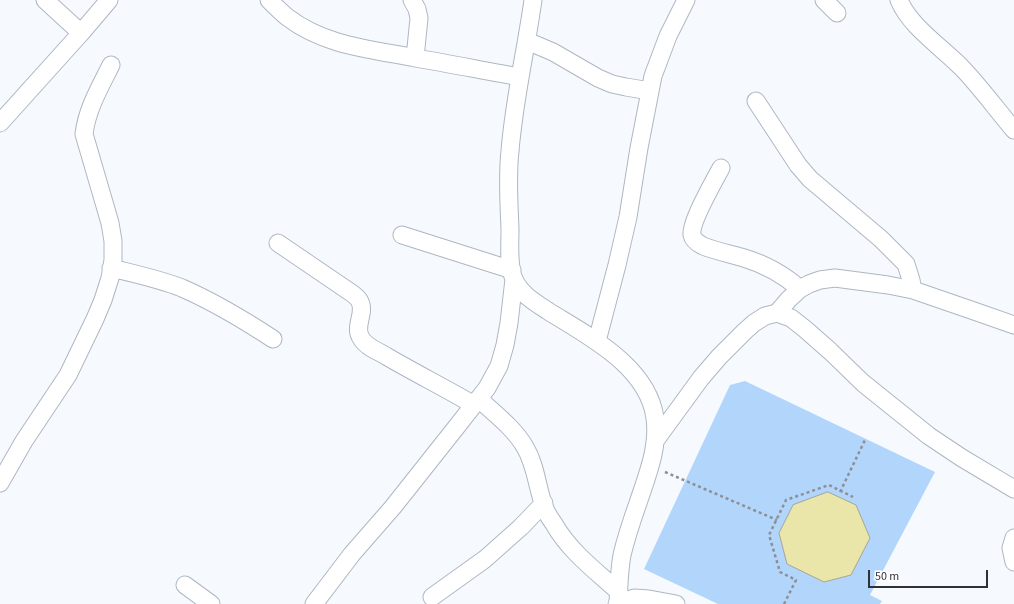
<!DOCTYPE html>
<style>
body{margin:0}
#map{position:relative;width:1014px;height:604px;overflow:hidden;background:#f6faff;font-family:"Source Sans 3",sans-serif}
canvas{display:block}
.scale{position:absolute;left:868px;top:570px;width:120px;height:18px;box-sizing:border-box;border:2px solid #2e3236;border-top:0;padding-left:5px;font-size:12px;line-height:14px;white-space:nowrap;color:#2e3236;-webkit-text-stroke:3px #fff;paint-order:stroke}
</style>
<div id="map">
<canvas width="1014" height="604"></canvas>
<div class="scale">50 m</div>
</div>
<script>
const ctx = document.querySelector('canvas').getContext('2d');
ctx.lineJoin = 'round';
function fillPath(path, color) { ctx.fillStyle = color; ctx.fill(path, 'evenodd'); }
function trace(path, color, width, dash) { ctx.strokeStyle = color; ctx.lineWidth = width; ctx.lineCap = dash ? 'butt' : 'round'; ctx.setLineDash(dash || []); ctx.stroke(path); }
fillPath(new Path2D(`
 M 745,381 L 935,472 L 870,595 L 882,601 L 880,604 L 718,604 L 644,569 L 730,385 Z`), '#b2d5fc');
const building = new Path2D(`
 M 828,492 L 856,505 L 870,538 L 851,575 L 824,582 L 787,564 L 779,533 L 793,505 Z`);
fillPath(building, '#eae6a9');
trace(building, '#a6a598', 1);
const minor = new Path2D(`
 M 45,0 L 81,33
 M 269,0 C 275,6 281,12 287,17 C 325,46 370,49 416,58 C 451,64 486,71 520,77
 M 412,0 L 417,9 L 419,18 L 415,58
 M 533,0 C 526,50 514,100 510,151 C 507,177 509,203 510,229 C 510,244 508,266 514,279 C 520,294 536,303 548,311 C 588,336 648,366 655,418 C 659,447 647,476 638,503 C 632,520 626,538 622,555 C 619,571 619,587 618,603
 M 824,0 L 837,13
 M 899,0 C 910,27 943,48 963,69 C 981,88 997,110 1014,130
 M 527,41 L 553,52 L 598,78 L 612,84 L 626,87 L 650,91
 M 756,101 L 798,165 L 810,179 L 881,239 L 906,264 L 911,280 L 913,290
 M 0,123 L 81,33 L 109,0
 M 721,168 C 714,181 690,223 692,235 C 693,240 699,244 703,246 C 716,251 730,254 744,258 C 764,264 784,275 800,289
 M 402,235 L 512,270
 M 278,243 L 350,292 C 353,294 357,297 359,300 C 367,312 353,326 361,338 C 366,347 378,351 386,356 C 415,373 445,388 474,405
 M 111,268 C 135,274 159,279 182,288 C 214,302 244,320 273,339
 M 777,313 L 789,299 L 800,289 L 809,284 L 820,280 L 835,278 L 888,285 L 913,290 L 974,311 L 1014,325
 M 597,341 L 617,265 L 628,217 L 639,148 L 653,76 L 668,36 L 686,0
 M 479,399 C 495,414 514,428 525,447 C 537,467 537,491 546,511 C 548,515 551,520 554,524 C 570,552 596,571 619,592
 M 655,441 L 701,378 L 719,357 L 745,331 L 754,323 L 765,316 L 777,313 L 791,318 L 805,329 L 830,351 L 863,383 L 929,436 L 962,458 L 1014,489
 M 0,483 L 24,441 L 68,375 L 95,319 L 103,300 L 110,278 L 113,260 L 113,241 L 110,223 L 84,134 C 87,109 100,87 111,65
 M 1014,538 L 1011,548 L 1014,562
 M 185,585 L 211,604
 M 432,597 L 485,559 L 521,527 L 544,503
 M 314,604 L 352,554 L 393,507 L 458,425 L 487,388 L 499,366 L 505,345 L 509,323 L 514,279
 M 617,604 L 618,603 L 634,598 L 649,599 L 676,604`);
trace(minor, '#adb7c2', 19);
trace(new Path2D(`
 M 665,472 L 777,520
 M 840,492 L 865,440
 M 784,604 L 796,580 L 780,572 L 769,535 L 786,500 L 829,485 L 853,497`), '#8c9094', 2.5, [3, 3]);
trace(minor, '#fff', 17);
</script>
